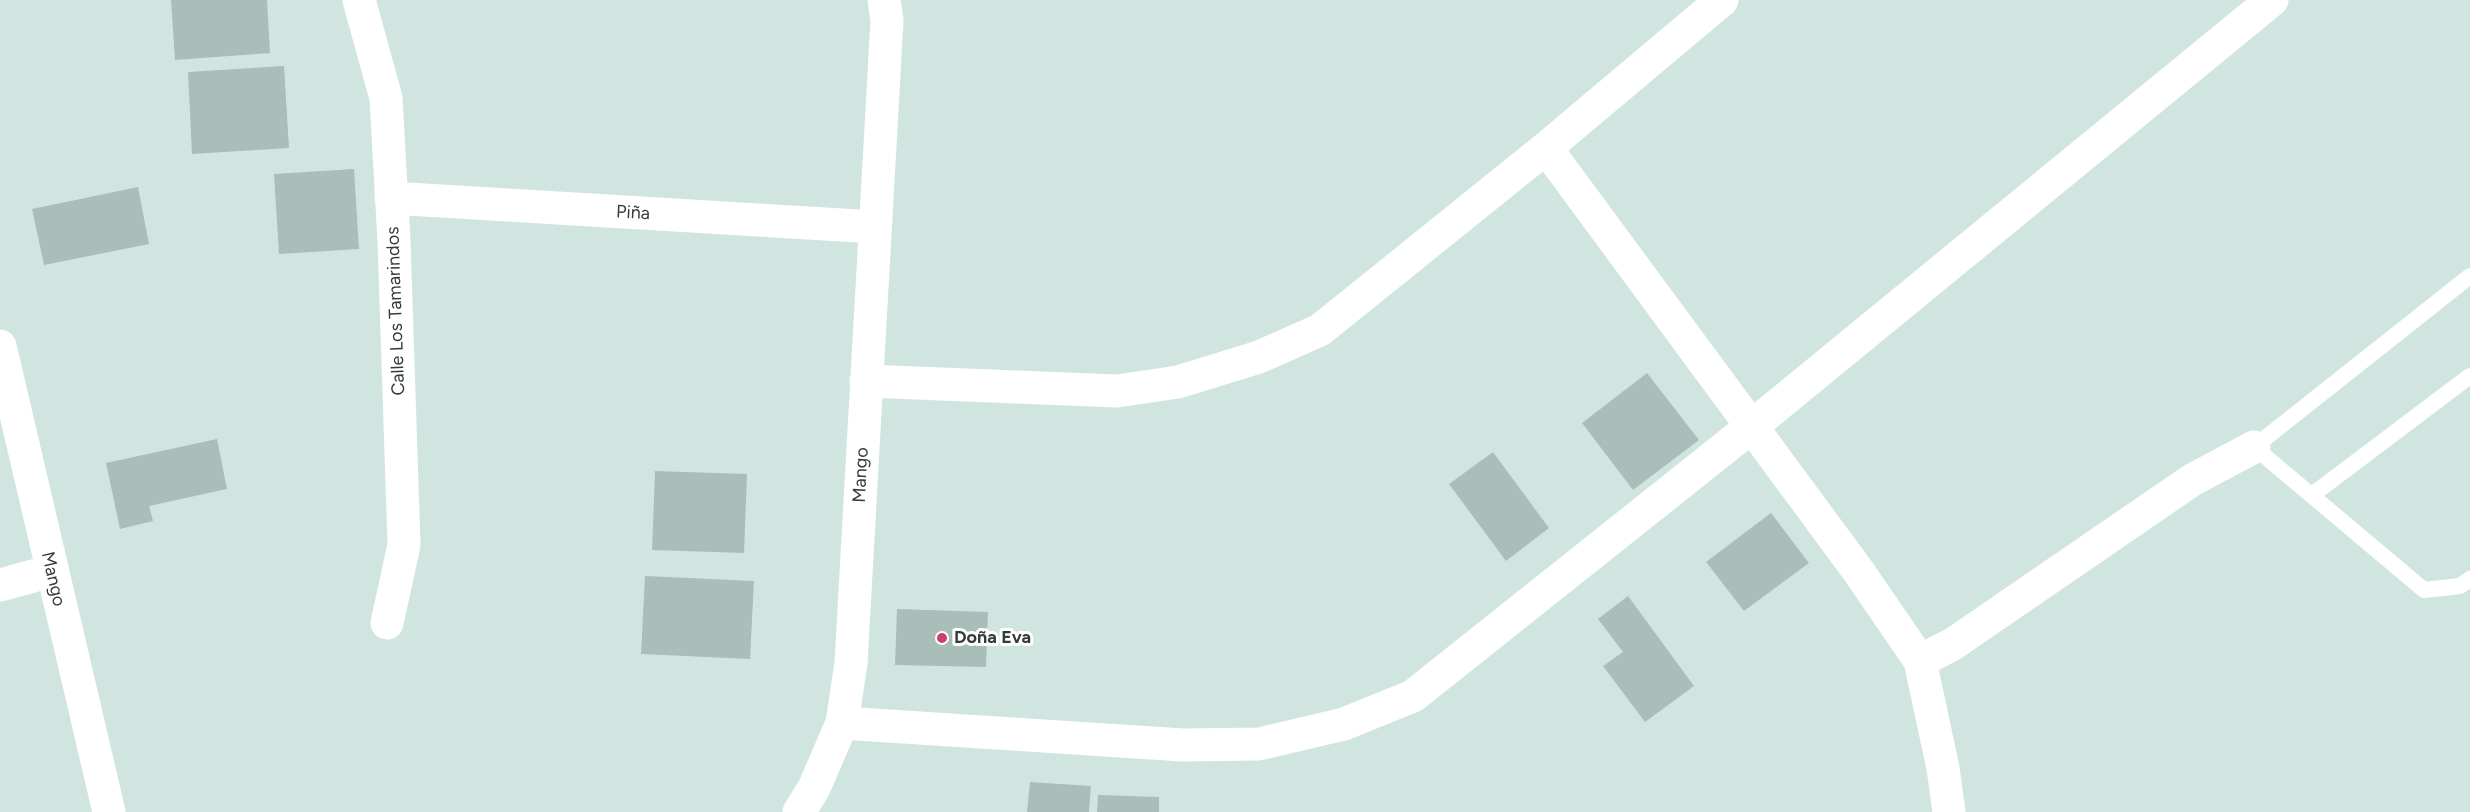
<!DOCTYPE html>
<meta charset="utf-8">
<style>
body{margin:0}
canvas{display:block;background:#d0e5e0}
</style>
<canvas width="2470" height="812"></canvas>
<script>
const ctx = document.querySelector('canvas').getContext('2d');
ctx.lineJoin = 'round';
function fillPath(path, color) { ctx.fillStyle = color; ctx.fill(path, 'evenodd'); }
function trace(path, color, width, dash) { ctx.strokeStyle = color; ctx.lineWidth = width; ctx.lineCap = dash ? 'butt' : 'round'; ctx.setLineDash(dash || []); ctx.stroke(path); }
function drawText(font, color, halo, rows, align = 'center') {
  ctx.font = font + ' Figtree,sans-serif'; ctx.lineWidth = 6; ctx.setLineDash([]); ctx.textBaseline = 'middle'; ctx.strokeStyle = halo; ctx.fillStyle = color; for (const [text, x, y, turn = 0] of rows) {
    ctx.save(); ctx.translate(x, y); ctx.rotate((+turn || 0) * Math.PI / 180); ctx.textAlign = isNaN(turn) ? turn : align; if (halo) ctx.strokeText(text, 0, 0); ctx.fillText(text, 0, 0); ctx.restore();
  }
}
fillPath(new Path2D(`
 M 171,0 L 267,0 L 270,53 L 175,60 Z
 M 284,66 L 289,148 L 192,154 L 188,72 Z
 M 354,169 L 359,249 L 279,254 L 274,174 Z
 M 138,187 L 149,244 L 44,265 L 32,209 Z
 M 1647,373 L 1699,440 L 1633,490 L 1582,423 Z
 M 217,439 L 227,489 L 149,506 L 153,521 L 120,529 L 106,463 Z
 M 1493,452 L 1549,528 L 1506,561 L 1449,484 Z
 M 655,471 L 747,474 L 744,553 L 652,550 Z
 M 1771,513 L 1809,563 L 1744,611 L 1706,562 Z
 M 645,576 L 754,581 L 750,659 L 641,654 Z
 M 1628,596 L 1694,686 L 1645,722 L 1603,666 L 1623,652 L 1598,619 Z
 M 897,609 L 988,612 L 986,667 L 895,665 Z
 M 1030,782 L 1091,786 L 1089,812 L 1027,812 Z
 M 1098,795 L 1159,797 L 1159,812 L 1097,812 Z`), '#a9beb9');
trace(new Path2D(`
 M 2470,276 L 2254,447 L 2424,590 L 2460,586 L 2470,579
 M 2312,495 L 2470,376`), '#fff', 16);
trace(new Path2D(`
 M 359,0 L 386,98 L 394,241 L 404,545 L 387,623
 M 1546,148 L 1859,572 L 1920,661 L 1943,768 L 1949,812
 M 391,198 L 875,227
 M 0,346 L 109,812
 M 866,381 L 1117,391 L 1178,382 L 1259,357 L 1320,330 L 1546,148 L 1722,0
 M 0,585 L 51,571
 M 1920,661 L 1953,644 L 2192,480 L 2254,447
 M 842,723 L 1183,745 L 1259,744 L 1344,724 L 1413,696 L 1751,427 L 2272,0
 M 799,812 L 814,788 L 842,723 L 851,663 L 887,20 L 884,0`), '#fff', 33);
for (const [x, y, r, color] of [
 [942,638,6,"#cc3f6e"]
]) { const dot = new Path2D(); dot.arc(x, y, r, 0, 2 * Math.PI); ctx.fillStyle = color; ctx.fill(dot); trace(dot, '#fff', 2); }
drawText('18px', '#343c3a', '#fff', [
 ["Piña",633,213,3],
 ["Calle Los Tamarindos",396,311,-92],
 ["Mango",861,475,-87],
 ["Mango",53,579,77]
]);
drawText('bold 18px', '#343c3a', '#fff', [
 ["Doña Eva",954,638]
], 'left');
</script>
